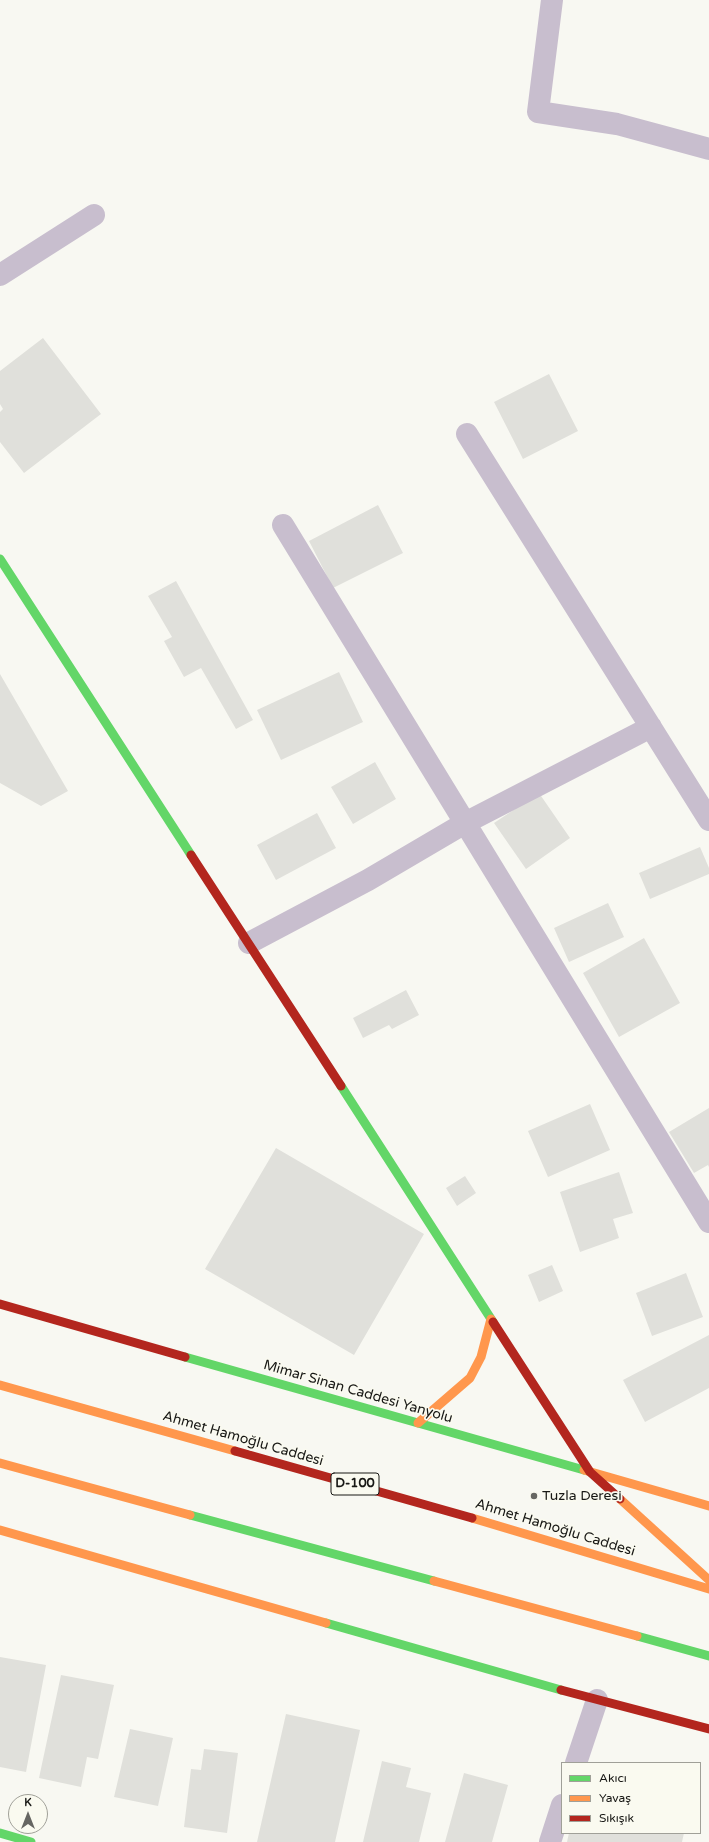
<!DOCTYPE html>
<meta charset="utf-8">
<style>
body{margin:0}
#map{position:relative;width:709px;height:1842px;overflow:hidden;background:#f8f8f2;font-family:"Varela Round",sans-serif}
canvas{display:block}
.legend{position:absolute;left:561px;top:1762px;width:140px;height:72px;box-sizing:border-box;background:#fafaf0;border:1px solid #a0a098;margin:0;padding:5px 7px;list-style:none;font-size:12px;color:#181815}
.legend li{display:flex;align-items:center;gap:8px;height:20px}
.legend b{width:20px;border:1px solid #a0a098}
.north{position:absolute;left:8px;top:1794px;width:40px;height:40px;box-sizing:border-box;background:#fafaf0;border:1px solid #a0a098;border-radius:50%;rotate:0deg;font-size:11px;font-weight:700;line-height:16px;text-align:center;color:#181815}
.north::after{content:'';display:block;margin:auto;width:14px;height:18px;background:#666662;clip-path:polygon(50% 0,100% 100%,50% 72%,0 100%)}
</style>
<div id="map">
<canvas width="709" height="1842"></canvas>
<ul class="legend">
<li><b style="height:5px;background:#63d668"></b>Akıcı</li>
<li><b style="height:5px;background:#ff974d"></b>Yavaş</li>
<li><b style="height:5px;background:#b3261e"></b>Sıkışık</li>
</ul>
<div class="north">K</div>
</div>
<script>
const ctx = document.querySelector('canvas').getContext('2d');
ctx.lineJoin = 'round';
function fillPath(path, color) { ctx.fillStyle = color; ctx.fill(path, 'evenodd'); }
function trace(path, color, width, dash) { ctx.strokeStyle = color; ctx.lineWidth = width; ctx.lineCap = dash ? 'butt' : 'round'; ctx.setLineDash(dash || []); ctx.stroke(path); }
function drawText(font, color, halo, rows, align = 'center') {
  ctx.font = font + ' "Varela Round",sans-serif'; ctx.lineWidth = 3.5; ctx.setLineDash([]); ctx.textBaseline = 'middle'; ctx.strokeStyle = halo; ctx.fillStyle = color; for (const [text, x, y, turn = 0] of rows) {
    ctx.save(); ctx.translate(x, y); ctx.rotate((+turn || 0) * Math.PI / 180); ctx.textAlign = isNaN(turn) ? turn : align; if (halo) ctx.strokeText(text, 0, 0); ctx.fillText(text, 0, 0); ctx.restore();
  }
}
fillPath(new Path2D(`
 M 43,338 L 101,414 L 24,473 L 0,442 L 0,412 L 3,409 L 0,404 L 0,371 Z
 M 549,374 L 578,431 L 523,459 L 494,402 Z
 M 378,505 L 403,553 L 333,588 L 309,541 Z
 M 176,581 L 253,720 L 236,729 L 201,668 L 184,677 L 164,641 L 172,637 L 148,596 Z
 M 339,672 L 363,722 L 281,760 L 257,710 Z
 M 0,674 L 68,791 L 41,806 L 0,783 Z
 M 375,762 L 396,799 L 353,824 L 331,787 Z
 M 539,793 L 570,838 L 526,869 L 494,823 Z
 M 317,813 L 336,848 L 276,880 L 257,845 Z
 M 700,847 L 709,868 L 709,874 L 650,899 L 639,873 Z
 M 608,903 L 624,937 L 569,962 L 554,928 Z
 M 644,938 L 680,1003 L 619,1037 L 583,973 Z
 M 406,990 L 419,1015 L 392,1029 L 389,1025 L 363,1038 L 353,1018 Z
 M 590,1104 L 610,1150 L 548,1177 L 528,1131 Z
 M 709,1108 L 709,1167 L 708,1165 L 694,1173 L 669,1132 Z
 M 276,1148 L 424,1234 L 354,1355 L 205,1269 Z
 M 619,1172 L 633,1213 L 613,1219 L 619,1238 L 580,1252 L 560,1192 Z
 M 465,1176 L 476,1193 L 457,1206 L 446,1188 Z
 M 552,1265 L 563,1291 L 539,1302 L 528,1275 Z
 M 686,1273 L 703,1317 L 652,1336 L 636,1293 Z
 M 709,1335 L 709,1388 L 645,1422 L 623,1380 Z
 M 0,1657 L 46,1665 L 26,1772 L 0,1767 Z
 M 61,1675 L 114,1685 L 98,1759 L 87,1757 L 81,1787 L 39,1778 Z
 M 286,1714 L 360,1730 L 335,1842 L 257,1842 Z
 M 130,1729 L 173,1738 L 158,1806 L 114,1797 Z
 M 204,1749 L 238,1753 L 227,1833 L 184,1827 L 191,1769 L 201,1770 Z
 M 382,1761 L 411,1768 L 406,1787 L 431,1793 L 419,1842 L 363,1842 Z
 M 464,1773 L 508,1785 L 492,1842 L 445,1842 Z
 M 569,1833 L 684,1833 L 682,1842 L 567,1842 Z`), '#e0e0db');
trace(new Path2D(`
 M 552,0 L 538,112 L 617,124 L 709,149
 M 0,275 L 94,215
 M 467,434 L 709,820
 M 283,525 L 709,1222
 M 249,943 L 368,880 L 465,823 L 651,727
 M 576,1763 L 597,1700
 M 550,1842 L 562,1805`), '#c8bece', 22);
trace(new Path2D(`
 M 0,559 L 191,855
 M 341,1086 L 493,1322
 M 185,1357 L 584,1470
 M 190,1515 L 434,1581
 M 326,1623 L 561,1690
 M 637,1636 L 709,1656
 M 0,1833 L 31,1842`), '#63d668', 9);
trace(new Path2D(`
 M 0,1385 L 235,1451
 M 418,1423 L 470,1378 L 481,1357 L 491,1319
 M 0,1463 L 190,1515
 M 584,1470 L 709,1506
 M 620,1499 L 709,1580
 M 472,1518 L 709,1589
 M 0,1530 L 326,1623
 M 434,1581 L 637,1636`), '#ff974d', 9);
trace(new Path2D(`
 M 191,855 L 341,1086
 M 0,1304 L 185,1357
 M 493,1322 L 590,1472 L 620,1499
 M 235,1451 L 472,1518
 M 561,1690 L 709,1729`), '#b3261e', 9);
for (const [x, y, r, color] of [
 [534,1496,4,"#666662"]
]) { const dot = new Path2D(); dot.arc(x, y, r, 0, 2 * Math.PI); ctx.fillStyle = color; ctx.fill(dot); trace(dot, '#fafaf0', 1.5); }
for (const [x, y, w] of [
 [355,1484,48]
]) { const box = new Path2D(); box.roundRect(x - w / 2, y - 11, w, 22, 3); ctx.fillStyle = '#fafaf0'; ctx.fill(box); trace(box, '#181815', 1); }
drawText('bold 13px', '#181815', null, [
 ["D-100",355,1484]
]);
drawText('14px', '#181815', '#fafaf0', [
 ["Mimar Sinan Caddesi Yanyolu",358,1392,16],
 ["Ahmet Hamoğlu Caddesi",243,1439,16],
 ["Ahmet Hamoğlu Caddesi",555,1528,17]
]);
drawText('14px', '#181815', '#fafaf0', [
 ["Tuzla Deresi",542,1496]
], 'left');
</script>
